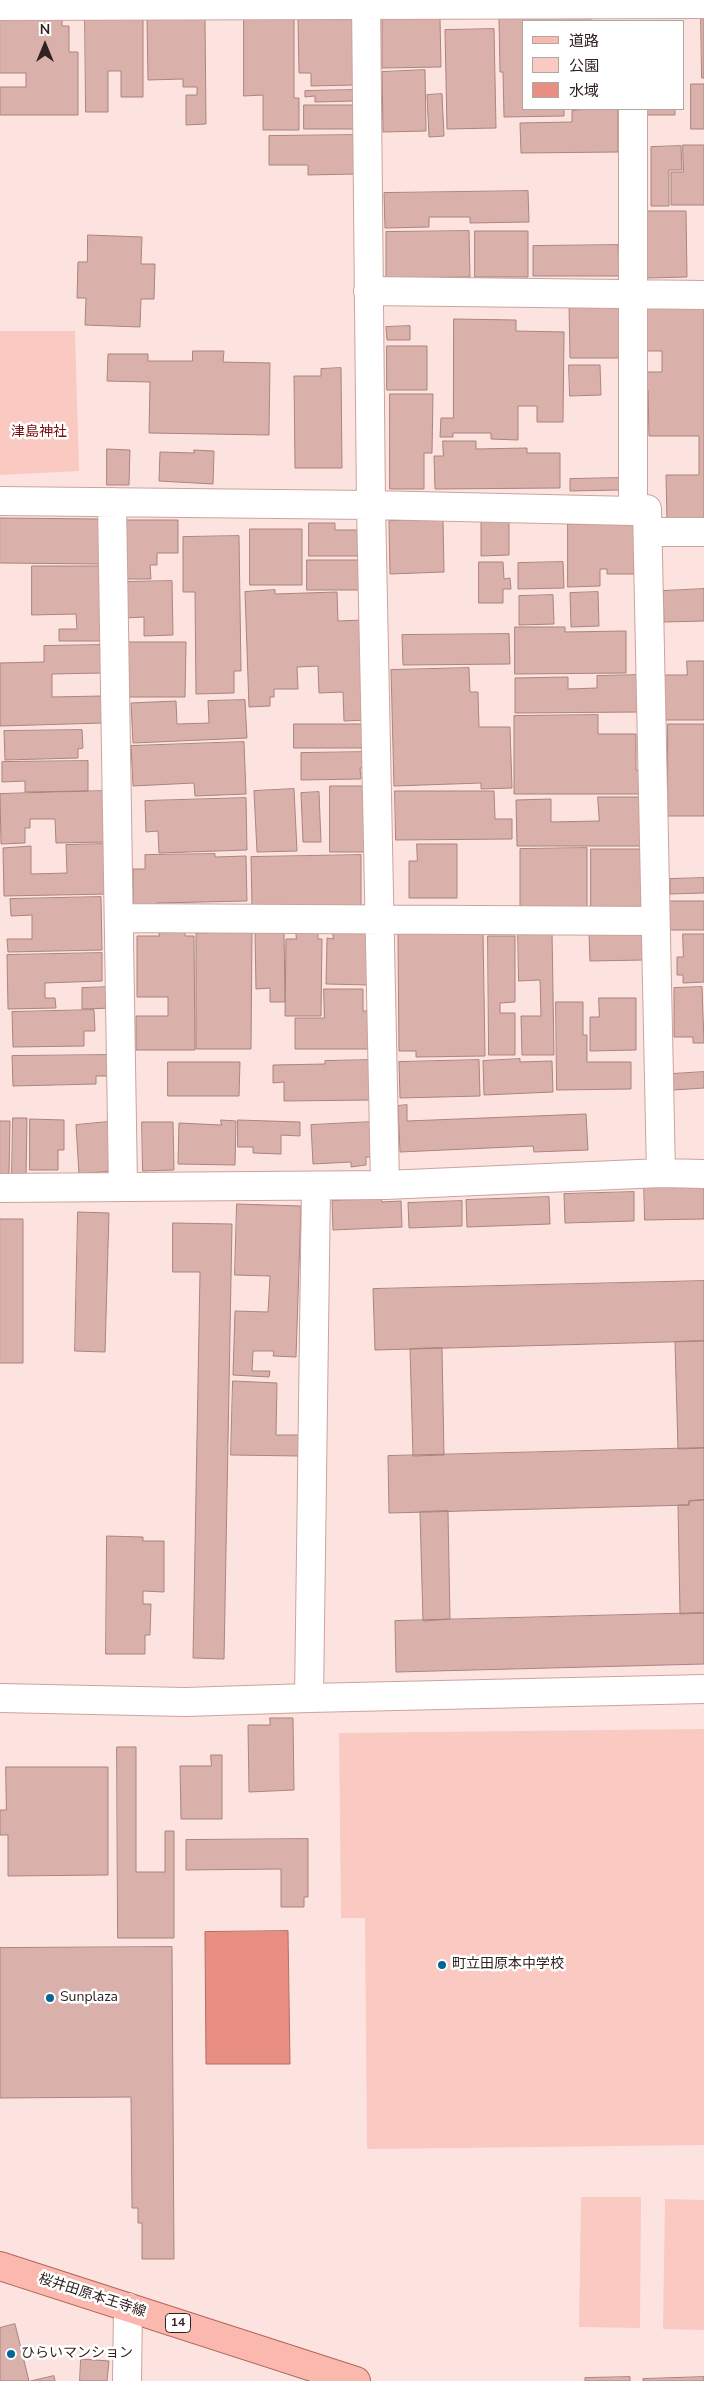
<!DOCTYPE html>
<meta charset="utf-8">
<style>
body{margin:0}
#map{position:relative;width:704px;height:2381px;overflow:hidden;background:#fde3df;font-family:"Nunito Sans","Noto Sans JP",sans-serif}
canvas{display:block}
.legend{position:absolute;left:522px;top:20px;width:162px;height:90px;box-sizing:border-box;background:#fff;border:1px solid #ada7a6;margin:0;padding:6px 9px;list-style:none;font-size:15px;color:#312220}
.legend li{display:flex;align-items:center;gap:10px;height:25px}
.legend b{width:25px;border:1px solid #ada7a6}
.north{position:absolute;left:20px;top:20px;width:50px;height:50px;-webkit-text-stroke:4px #fff;paint-order:stroke;rotate:0deg;font-size:14px;font-weight:700;line-height:20px;text-align:center;color:#312220}
.north::after{content:'';display:block;margin:auto;width:18px;height:22px;background:#312220;clip-path:polygon(50% 0,100% 100%,50% 72%,0 100%)}
</style>
<div id="map">
<canvas width="704" height="2381"></canvas>
<ul class="legend">
<li><b style="height:6px;background:#fab8af"></b>道路</li>
<li><b style="height:14px;background:#f9c9c2"></b>公園</li>
<li><b style="height:14px;background:#e88e82"></b>水域</li>
</ul>
<div class="north">N</div>
</div>
<script>
const ctx = document.querySelector('canvas').getContext('2d');
ctx.lineJoin = 'round';
function fillPath(path, color) { ctx.fillStyle = color; ctx.fill(path, 'evenodd'); }
function trace(path, color, width, dash) { ctx.strokeStyle = color; ctx.lineWidth = width; ctx.lineCap = dash ? 'butt' : 'round'; ctx.setLineDash(dash || []); ctx.stroke(path); }
function drawText(font, color, halo, rows, align = 'center') {
  ctx.font = font + ' "Nunito Sans","Noto Sans JP",sans-serif'; ctx.lineWidth = 5; ctx.setLineDash([]); ctx.textBaseline = 'middle'; ctx.strokeStyle = halo; ctx.fillStyle = color; for (const [text, x, y, turn = 0] of rows) {
    ctx.save(); ctx.translate(x, y); ctx.rotate((+turn || 0) * Math.PI / 180); ctx.textAlign = isNaN(turn) ? turn : align; if (halo) ctx.strokeText(text, 0, 0); ctx.fillText(text, 0, 0); ctx.restore();
  }
}
fillPath(new Path2D(`
 M 0,331 L 75,331 L 79,471 L 0,475 Z
 M 704,1729 L 704,2145 L 367,2149 L 365,1918 L 341,1918 L 339,1733 Z
 M 581,2197 L 641,2197 L 640,2328 L 579,2327 Z
 M 665,2199 L 704,2200 L 704,2330 L 663,2329 Z`), '#f9c9c2');
const water = new Path2D(`
 M 288,1931 L 290,2064 L 206,2064 L 205,1932 Z`);
fillPath(water, '#e88e82');
trace(water, '#b16e65', 1);
const building = new Path2D(`
 M 0,16 L 62,17 L 62,26 L 69,26 L 69,52 L 78,52 L 78,115 L 0,115 L 0,87 L 26,87 L 26,73 L 0,73 Z
 M 85,17 L 143,17 L 143,97 L 121,97 L 121,71 L 108,71 L 108,112 L 86,112 Z
 M 205,17 L 206,124 L 186,125 L 186,95 L 197,95 L 197,87 L 183,87 L 183,79 L 148,80 L 147,18 Z
 M 353,18 L 355,85 L 311,86 L 311,73 L 299,73 L 298,19 Z
 M 440,18 L 441,67 L 382,68 L 382,19 Z
 M 591,18 L 591,21 L 523,21 L 523,109 L 564,109 L 564,116 L 504,117 L 503,72 L 500,72 L 499,19 Z
 M 701,18 L 704,18 L 704,78 L 702,78 Z
 M 244,19 L 294,19 L 294,98 L 299,98 L 299,130 L 263,130 L 263,95 L 244,96 Z
 M 494,29 L 496,128 L 447,129 L 445,30 Z
 M 425,70 L 426,131 L 383,132 L 382,72 Z
 M 691,84 L 704,84 L 704,129 L 691,129 Z
 M 353,90 L 354,101 L 315,102 L 315,96 L 305,97 L 305,91 Z
 M 442,94 L 444,136 L 429,137 L 427,95 Z
 M 304,105 L 354,105 L 354,129 L 304,129 Z
 M 588,109 L 618,109 L 618,152 L 521,153 L 520,123 L 572,122 L 572,111 Z
 M 645,109 L 675,109 L 675,115 L 646,115 Z
 M 355,135 L 355,174 L 308,175 L 308,165 L 269,165 L 269,136 Z
 M 683,145 L 704,145 L 704,205 L 671,205 L 671,172 L 683,172 Z
 M 681,146 L 682,170 L 669,170 L 669,206 L 651,206 L 651,147 Z
 M 528,191 L 529,222 L 470,223 L 470,217 L 429,217 L 429,227 L 385,228 L 384,193 Z
 M 647,211 L 686,211 L 687,277 L 648,278 Z
 M 469,231 L 470,277 L 386,278 L 386,232 Z
 M 475,231 L 528,231 L 528,277 L 475,277 Z
 M 88,235 L 142,237 L 141,264 L 155,264 L 154,299 L 141,299 L 140,327 L 85,325 L 86,298 L 77,298 L 78,262 L 87,262 Z
 M 618,245 L 619,276 L 533,276 L 533,246 Z
 M 619,303 L 620,358 L 570,358 L 569,304 Z
 M 646,307 L 704,307 L 704,521 L 667,521 L 666,475 L 699,475 L 699,436 L 649,436 L 648,390 L 644,390 L 644,372 L 662,372 L 662,351 L 647,351 Z
 M 454,319 L 516,320 L 516,331 L 564,332 L 563,422 L 537,422 L 537,406 L 518,406 L 518,440 L 491,439 L 491,433 L 453,433 L 453,437 L 440,437 L 441,418 L 453,418 Z
 M 410,326 L 410,340 L 387,340 L 386,327 Z
 M 387,346 L 427,346 L 427,390 L 387,390 Z
 M 193,351 L 224,351 L 223,362 L 270,363 L 269,435 L 149,433 L 150,382 L 107,381 L 108,354 L 148,354 L 148,361 L 192,361 Z
 M 569,365 L 600,365 L 601,395 L 570,396 Z
 M 341,368 L 342,468 L 295,468 L 294,376 L 321,376 L 321,369 Z
 M 390,394 L 433,394 L 432,453 L 424,453 L 424,489 L 390,489 Z
 M 443,441 L 476,441 L 476,449 L 527,448 L 527,453 L 560,453 L 560,488 L 435,489 L 434,456 L 443,456 Z
 M 107,449 L 130,450 L 129,485 L 107,485 Z
 M 194,450 L 214,451 L 213,484 L 159,481 L 160,452 L 194,453 Z
 M 620,478 L 620,490 L 570,491 L 570,479 Z
 M 0,518 L 99,519 L 99,564 L 0,563 Z
 M 509,518 L 509,555 L 481,556 L 481,519 Z
 M 124,520 L 178,520 L 178,553 L 157,553 L 157,565 L 150,565 L 151,579 L 125,579 Z
 M 443,520 L 444,572 L 390,574 L 389,521 Z
 M 309,523 L 335,523 L 335,530 L 363,530 L 363,556 L 309,556 Z
 M 568,524 L 634,524 L 634,574 L 607,574 L 607,569 L 600,569 L 600,586 L 568,587 Z
 M 250,529 L 302,529 L 302,585 L 250,585 Z
 M 239,536 L 241,671 L 234,671 L 234,693 L 196,694 L 195,592 L 183,592 L 183,537 Z
 M 307,560 L 363,560 L 363,590 L 307,590 Z
 M 479,562 L 503,562 L 504,579 L 510,578 L 511,589 L 503,589 L 503,603 L 479,603 Z
 M 563,562 L 564,588 L 518,589 L 518,563 Z
 M 32,566 L 101,566 L 101,641 L 59,641 L 59,629 L 77,629 L 76,614 L 32,615 Z
 M 172,581 L 173,635 L 144,636 L 144,617 L 125,618 L 124,582 Z
 M 704,589 L 704,621 L 664,622 L 663,591 Z
 M 275,590 L 275,594 L 337,592 L 338,621 L 364,620 L 368,720 L 344,721 L 343,692 L 319,693 L 318,666 L 297,667 L 298,689 L 274,689 L 274,697 L 270,697 L 270,706 L 249,707 L 245,592 Z
 M 598,592 L 599,626 L 571,627 L 570,593 Z
 M 553,595 L 554,624 L 519,625 L 519,596 Z
 M 515,627 L 565,627 L 565,632 L 626,631 L 626,673 L 515,674 Z
 M 509,634 L 510,664 L 403,665 L 402,635 Z
 M 127,642 L 186,642 L 185,697 L 127,697 Z
 M 101,645 L 102,673 L 52,674 L 52,697 L 102,696 L 103,723 L 0,726 L 0,663 L 44,662 L 44,646 Z
 M 687,661 L 704,661 L 704,720 L 664,720 L 664,675 L 687,675 Z
 M 469,668 L 470,692 L 478,692 L 479,727 L 510,727 L 512,788 L 481,789 L 481,783 L 394,786 L 391,670 Z
 M 639,675 L 640,712 L 515,713 L 515,678 L 568,677 L 568,689 L 597,688 L 597,676 Z
 M 245,700 L 247,738 L 133,743 L 131,703 L 176,701 L 177,724 L 209,723 L 208,701 Z
 M 598,715 L 598,734 L 636,734 L 636,770 L 641,770 L 641,794 L 514,794 L 514,716 Z
 M 294,724 L 368,724 L 368,748 L 294,748 Z
 M 668,724 L 704,724 L 704,816 L 668,816 Z
 M 82,730 L 83,748 L 78,749 L 78,758 L 5,760 L 4,731 Z
 M 244,742 L 246,794 L 195,796 L 194,783 L 133,786 L 131,746 Z
 M 368,752 L 368,768 L 360,768 L 361,779 L 301,780 L 301,753 Z
 M 88,761 L 88,791 L 25,792 L 25,781 L 2,782 L 2,762 Z
 M 330,786 L 368,786 L 369,852 L 330,852 Z
 M 294,789 L 297,851 L 257,852 L 254,791 Z
 M 104,791 L 105,842 L 56,843 L 55,819 L 30,819 L 30,828 L 25,828 L 25,843 L 1,844 L 0,794 Z
 M 395,791 L 494,791 L 495,819 L 512,819 L 512,839 L 396,840 Z
 M 319,792 L 321,842 L 303,842 L 301,793 Z
 M 598,797 L 643,797 L 643,846 L 517,846 L 516,800 L 551,799 L 551,822 L 599,821 Z
 M 246,798 L 247,850 L 159,853 L 158,831 L 146,832 L 145,801 Z
 M 107,844 L 108,894 L 4,896 L 3,848 L 31,846 L 31,874 L 67,873 L 66,845 Z
 M 417,844 L 457,844 L 457,898 L 409,898 L 409,861 L 417,861 Z
 M 587,848 L 587,908 L 520,909 L 520,849 Z
 M 591,849 L 643,849 L 644,911 L 591,912 Z
 M 215,854 L 215,857 L 246,856 L 247,901 L 157,903 L 157,906 L 133,906 L 133,869 L 145,869 L 145,855 Z
 M 361,855 L 361,908 L 252,906 L 251,857 Z
 M 704,878 L 704,893 L 670,894 L 670,879 Z
 M 101,897 L 102,950 L 8,952 L 7,939 L 32,939 L 32,915 L 11,916 L 10,899 Z
 M 669,901 L 704,901 L 704,930 L 669,930 Z
 M 159,930 L 185,930 L 185,936 L 194,936 L 195,1050 L 136,1050 L 136,1016 L 168,1016 L 168,997 L 137,997 L 137,936 L 159,936 Z
 M 207,930 L 252,930 L 251,1049 L 196,1049 L 196,933 L 207,933 Z
 M 284,930 L 285,1002 L 270,1002 L 270,988 L 256,989 L 255,931 Z
 M 296,930 L 318,930 L 318,939 L 322,939 L 321,1016 L 285,1016 L 286,939 L 296,939 Z
 M 518,932 L 552,932 L 554,1055 L 522,1055 L 521,1016 L 541,1016 L 540,980 L 519,981 Z
 M 644,932 L 644,960 L 590,961 L 589,933 Z
 M 333,933 L 371,933 L 370,985 L 326,984 L 327,938 L 333,939 Z
 M 483,933 L 485,1056 L 416,1057 L 416,1051 L 399,1051 L 398,934 Z
 M 683,934 L 704,934 L 704,982 L 683,983 L 683,975 L 677,975 L 677,957 L 683,957 Z
 M 488,936 L 515,936 L 515,1002 L 500,1003 L 500,1013 L 515,1013 L 515,1055 L 489,1055 Z
 M 102,953 L 102,981 L 45,983 L 45,998 L 55,998 L 56,1008 L 8,1009 L 7,955 Z
 M 113,987 L 113,1008 L 82,1009 L 82,988 Z
 M 702,987 L 704,1043 L 693,1043 L 693,1037 L 674,1037 L 674,988 Z
 M 324,989 L 363,989 L 363,1011 L 369,1011 L 369,1049 L 295,1049 L 295,1018 L 324,1018 Z
 M 599,998 L 636,998 L 636,1050 L 590,1051 L 590,1017 L 599,1017 Z
 M 556,1002 L 583,1002 L 583,1035 L 587,1035 L 587,1062 L 631,1062 L 631,1089 L 557,1090 Z
 M 94,1010 L 95,1031 L 84,1031 L 84,1046 L 13,1047 L 12,1012 Z
 M 108,1055 L 109,1076 L 96,1076 L 96,1084 L 13,1086 L 12,1056 Z
 M 520,1059 L 520,1062 L 552,1061 L 553,1092 L 484,1095 L 483,1061 Z
 M 372,1060 L 373,1100 L 284,1101 L 284,1082 L 273,1083 L 273,1065 L 325,1064 L 325,1061 Z
 M 479,1060 L 480,1096 L 400,1098 L 399,1062 Z
 M 168,1062 L 240,1062 L 239,1096 L 168,1096 Z
 M 704,1072 L 704,1088 L 673,1090 L 672,1074 Z
 M 407,1105 L 407,1121 L 586,1114 L 588,1150 L 534,1152 L 533,1146 L 400,1152 L 398,1106 Z
 M 13,1118 L 27,1118 L 26,1175 L 12,1174 Z
 M 30,1119 L 64,1120 L 64,1150 L 58,1150 L 58,1170 L 30,1170 Z
 M 221,1120 L 236,1121 L 235,1165 L 178,1164 L 179,1123 L 221,1125 Z
 M 238,1120 L 300,1122 L 300,1136 L 281,1135 L 281,1154 L 253,1153 L 253,1147 L 238,1147 Z
 M 0,1121 L 10,1121 L 9,1174 L 0,1174 Z
 M 108,1122 L 111,1171 L 79,1174 L 76,1125 Z
 M 142,1122 L 173,1122 L 174,1170 L 143,1171 Z
 M 372,1122 L 374,1157 L 366,1157 L 366,1165 L 351,1167 L 351,1162 L 313,1164 L 311,1125 Z
 M 644,1183 L 704,1187 L 704,1219 L 645,1220 Z
 M 634,1192 L 634,1221 L 565,1223 L 564,1194 Z
 M 549,1197 L 550,1224 L 467,1227 L 466,1200 Z
 M 381,1199 L 382,1202 L 401,1201 L 402,1227 L 333,1230 L 332,1201 Z
 M 462,1201 L 462,1226 L 409,1228 L 408,1203 Z
 M 237,1204 L 301,1206 L 296,1357 L 273,1356 L 274,1351 L 253,1351 L 252,1371 L 270,1371 L 269,1377 L 233,1375 L 235,1311 L 268,1312 L 270,1276 L 235,1275 Z
 M 78,1212 L 109,1213 L 105,1352 L 75,1351 Z
 M 0,1219 L 23,1219 L 23,1363 L 0,1363 Z
 M 173,1223 L 232,1224 L 224,1659 L 193,1658 L 200,1272 L 173,1272 Z
 M 704,1281 L 704,1341 L 375,1350 L 373,1289 Z
 M 704,1341 L 704,1448 L 678,1449 L 675,1342 Z
 M 442,1348 L 444,1455 L 413,1456 L 410,1349 Z
 M 233,1381 L 277,1383 L 276,1435 L 299,1435 L 299,1456 L 231,1455 Z
 M 704,1448 L 704,1500 L 689,1501 L 689,1505 L 389,1513 L 388,1456 Z
 M 704,1500 L 704,1613 L 680,1614 L 678,1505 L 689,1505 L 689,1501 Z
 M 448,1511 L 450,1619 L 423,1621 L 420,1512 Z
 M 107,1536 L 143,1537 L 143,1541 L 164,1541 L 164,1592 L 143,1591 L 143,1604 L 151,1604 L 150,1635 L 145,1635 L 145,1654 L 106,1654 Z
 M 704,1613 L 704,1664 L 396,1672 L 395,1621 Z
 M 270,1718 L 293,1718 L 294,1790 L 249,1792 L 248,1725 L 270,1725 Z
 M 117,1747 L 136,1747 L 136,1872 L 165,1872 L 165,1831 L 174,1831 L 174,1938 L 118,1938 Z
 M 211,1755 L 222,1755 L 222,1819 L 181,1819 L 180,1766 L 211,1766 Z
 M 6,1767 L 108,1767 L 108,1875 L 8,1876 L 8,1835 L 0,1835 L 0,1810 L 6,1810 Z
 M 308,1839 L 308,1897 L 304,1897 L 304,1907 L 281,1907 L 281,1869 L 186,1870 L 186,1840 Z
 M 172,1947 L 174,2259 L 142,2259 L 142,2223 L 138,2223 L 138,2208 L 132,2208 L 131,2097 L 0,2098 L 0,1948 Z
 M 15,2324 L 29,2381 L 0,2381 L 0,2328 Z
 M 81,2359 L 109,2361 L 107,2381 L 80,2381 Z
 M 54,2376 L 55,2381 L 31,2381 Z
 M 630,2377 L 630,2381 L 585,2381 L 585,2378 Z
 M 704,2377 L 704,2381 L 643,2381 L 643,2379 Z`);
fillPath(building, '#d9b0aa');
trace(building, '#aa847e', 1);
const minor = new Path2D(`
 M 366,0 L 371,505 L 385,1185
 M 0,6 L 704,4
 M 633,109 L 633,511 L 647,509 L 661,1173
 M 368,291 L 704,295
 M 0,501 L 371,505 L 633,511
 M 112,502 L 123,1187
 M 648,532 L 704,532
 M 119,918 L 655,921
 M 0,1188 L 385,1185 L 661,1173 L 704,1174
 M 0,1698 L 185,1702 L 309,1698 L 316,1186
 M 309,1698 L 704,1689
 M 127,2381 L 128,2307`);
const major = new Path2D(`
 M 0,2266 L 356,2381`);
trace(minor, '#cba39d', 30);
trace(major, '#b2655a', 30);
trace(minor, '#fff', 28);
trace(major, '#fab8af', 28);
for (const [x, y, r, color] of [
 [442,1965,5,"#036796"],
 [50,1998,5,"#036796"],
 [11,2354,5,"#036796"]
]) { const dot = new Path2D(); dot.arc(x, y, r, 0, 2 * Math.PI); ctx.fillStyle = color; ctx.fill(dot); trace(dot, '#fff', 2); }
for (const [x, y, w] of [
 [178,2323,25]
]) { const box = new Path2D(); box.roundRect(x - w / 2, y - 9.5, w, 19, 4); ctx.fillStyle = '#fff'; ctx.fill(box); trace(box, '#312220', 1); }
drawText('bold 12px', '#312220', null, [
 ["14",178,2323]
]);
drawText('14px', '#790c0a', '#fff', [
 ["津島神社",39,433]
]);
drawText('14px', '#312220', '#fff', [
 ["町立田原本中学校",452,1965],
 ["Sunplaza",60,1998],
 ["ひらいマンション",21,2354]
], 'left');
drawText('14px', '#312220', '#fff', [
 ["桜井田原本王寺線",92,2296,18]
]);
</script>
